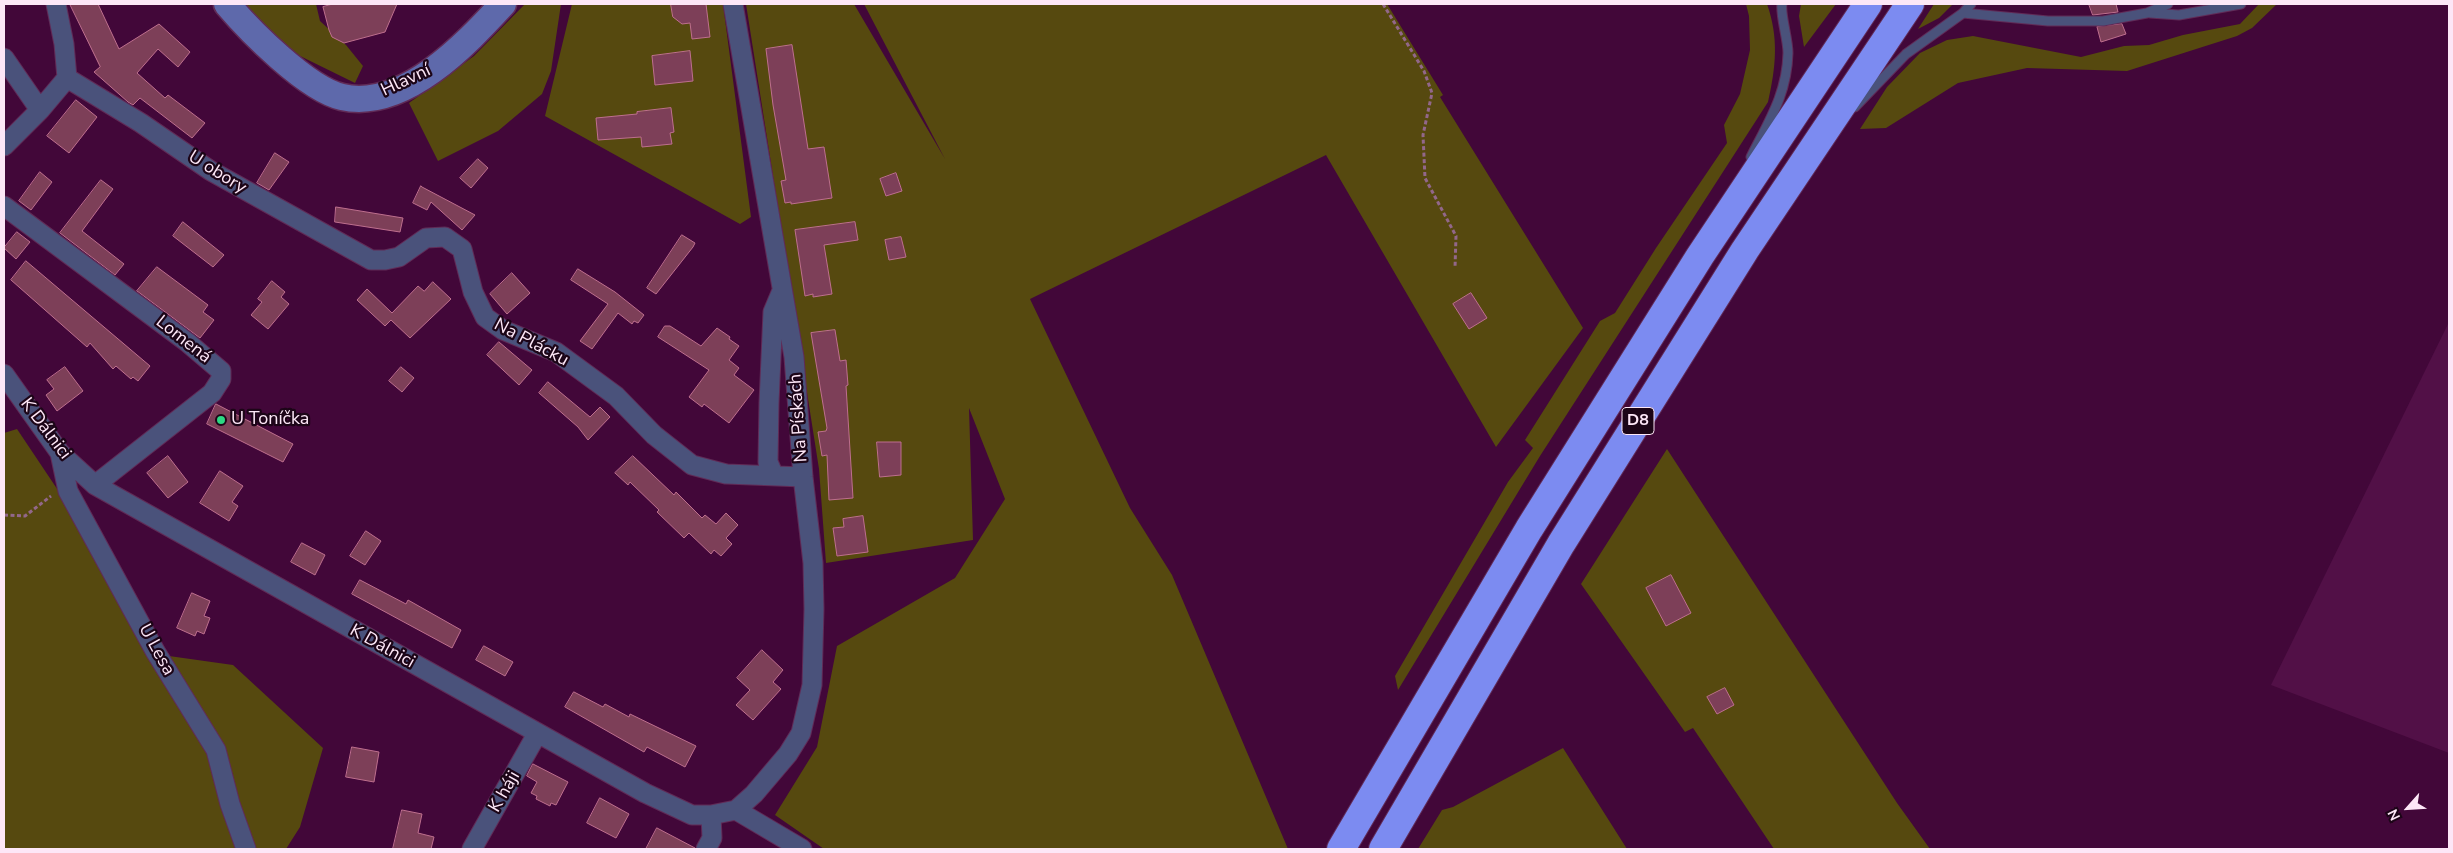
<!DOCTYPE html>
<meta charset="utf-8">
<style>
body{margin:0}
#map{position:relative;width:2453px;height:853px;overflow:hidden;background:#420739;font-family:"Nunito Sans",sans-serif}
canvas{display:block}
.frame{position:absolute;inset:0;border:5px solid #fde7f7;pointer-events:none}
.north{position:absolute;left:2383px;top:783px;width:50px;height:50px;-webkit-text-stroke:4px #1c0517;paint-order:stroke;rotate:244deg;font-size:14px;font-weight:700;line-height:20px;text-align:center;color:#fde7f7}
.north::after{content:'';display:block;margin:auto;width:18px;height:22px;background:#fde7f7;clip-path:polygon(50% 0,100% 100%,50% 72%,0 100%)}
</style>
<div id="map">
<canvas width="2453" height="853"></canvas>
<div class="frame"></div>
<div class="north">N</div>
</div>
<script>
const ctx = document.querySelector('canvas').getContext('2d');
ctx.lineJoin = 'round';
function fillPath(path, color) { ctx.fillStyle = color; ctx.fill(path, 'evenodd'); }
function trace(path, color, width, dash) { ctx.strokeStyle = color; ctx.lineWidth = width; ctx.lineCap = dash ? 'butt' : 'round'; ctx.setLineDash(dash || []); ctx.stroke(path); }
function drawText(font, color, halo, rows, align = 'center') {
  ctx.font = font + ' "Nunito Sans",sans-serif'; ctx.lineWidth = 4.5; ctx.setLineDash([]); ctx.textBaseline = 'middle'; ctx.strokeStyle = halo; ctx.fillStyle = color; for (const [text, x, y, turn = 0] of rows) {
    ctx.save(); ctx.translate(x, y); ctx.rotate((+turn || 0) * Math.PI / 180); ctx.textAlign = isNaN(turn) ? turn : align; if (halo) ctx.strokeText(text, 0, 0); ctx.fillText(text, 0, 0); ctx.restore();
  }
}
fillPath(new Path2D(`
 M 2449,322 L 2449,753 L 2271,685 Z`), '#521047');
fillPath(new Path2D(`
 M 239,4 L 316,4 L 320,21 L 346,45 L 363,66 L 355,83 L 300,56 L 245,13 Z
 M 525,4 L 561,4 L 551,71 L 542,94 L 498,131 L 438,161 L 409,103 L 474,56 Z
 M 572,4 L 723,4 L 751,217 L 740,224 L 545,116 Z
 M 746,4 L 854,4 L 945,159 L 864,4 L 1387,4 L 1443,95 L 1440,97 L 1583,328 L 1496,447 L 1326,155 L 1030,299 L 1130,508 L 1172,575 L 1288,849 L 824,849 L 775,815 L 817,747 L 837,646 L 955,578 L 1005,499 L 969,408 L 973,540 L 826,563 L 819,469 ZM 896,173 L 902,190 L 886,196 L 880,179 Z
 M 1746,4 L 1767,4 C 1779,38 1776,67 1768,102 L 1540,456 L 1398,690 L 1395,676 L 1508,482 L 1533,448 L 1525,440 L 1600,321 L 1615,313 L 1656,248 L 1727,143 L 1724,125 L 1740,94 L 1750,50 L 1749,16 Z
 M 1801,4 L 1836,4 L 1804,47 L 1799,16 Z
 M 1934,4 L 1953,4 L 1939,18 L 1918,29 Z
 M 2259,4 L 2277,4 L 2252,28 L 2237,36 L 2127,71 L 2027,68 L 1958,83 L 1886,128 L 1860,129 L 1887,87 L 1920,53 L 1947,40 L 1973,36 L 2081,57 L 2124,46 L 2149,45 L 2183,35 L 2240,24 Z
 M 17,429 L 169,656 L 233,665 L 323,748 L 300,827 L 286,849 L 4,849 L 4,433 Z
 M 1667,449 L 1897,803 L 1930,849 L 1774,849 L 1693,728 L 1685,732 L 1581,584 Z
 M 1563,748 L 1627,849 L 1418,849 L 1442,810 L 1453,807 Z`), '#56490f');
const building = new Path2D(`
 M 70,4 L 98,4 L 119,49 L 159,24 L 190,52 L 178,67 L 158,49 L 137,73 L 165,98 L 168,95 L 205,123 L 192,138 L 140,98 L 133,105 L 128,102 L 94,72 L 100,67 Z
 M 333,4 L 397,4 L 385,32 L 344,43 L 332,37 L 329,30 L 323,7 Z
 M 671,4 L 706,4 L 710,37 L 692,39 L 690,23 L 682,24 L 673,17 Z
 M 2089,4 L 2116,4 L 2118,12 L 2093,15 Z
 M 2122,24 L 2126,34 L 2101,42 L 2097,27 Z
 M 792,45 L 808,149 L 824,147 L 832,198 L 791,204 L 791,202 L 785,203 L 781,181 L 786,180 L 773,105 L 766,49 Z
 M 690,51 L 693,81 L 655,85 L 652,56 Z
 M 76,100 L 97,117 L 69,153 L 47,136 Z
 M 671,108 L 674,132 L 670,133 L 672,144 L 642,147 L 641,137 L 598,140 L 596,118 L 637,114 L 637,112 Z
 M 275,153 L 289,162 L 269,190 L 257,183 Z
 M 478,159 L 488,168 L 471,188 L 460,178 Z
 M 40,172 L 52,182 L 31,210 L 19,201 Z
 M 896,173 L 902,191 L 886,196 L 880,179 Z
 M 101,180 L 113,189 L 82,231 L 124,264 L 115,275 L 60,233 Z
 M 421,186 L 422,187 L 475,215 L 462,230 L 431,202 L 427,210 L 413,203 Z
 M 336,207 L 403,218 L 400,232 L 335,222 Z
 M 183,222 L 224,255 L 213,267 L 173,236 Z
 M 855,222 L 858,240 L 824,245 L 832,294 L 813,297 L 813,294 L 805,296 L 795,230 Z
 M 17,232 L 30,242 L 16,259 L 4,248 Z
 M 682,235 L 695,243 L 693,247 L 656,294 L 647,288 Z
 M 901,237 L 906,257 L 889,260 L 885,240 Z
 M 26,261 L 150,366 L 138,381 L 133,377 L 131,379 L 116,366 L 113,369 L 90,343 L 87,347 L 11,280 Z
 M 157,267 L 208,305 L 203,312 L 214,320 L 200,338 L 137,291 Z
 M 578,269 L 615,292 L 644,315 L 638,323 L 634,321 L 632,324 L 618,313 L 592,349 L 580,341 L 608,304 L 571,280 Z
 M 512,273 L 530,293 L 507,314 L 490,294 Z
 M 272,281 L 285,292 L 281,297 L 289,304 L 268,329 L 251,315 L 262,302 L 258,299 Z
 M 433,282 L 451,299 L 410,338 L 391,320 L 385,326 L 357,300 L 367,289 L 392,313 L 418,286 L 424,291 Z
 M 1471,293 L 1487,318 L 1469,329 L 1453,304 Z
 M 665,326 L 670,326 L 701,346 L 717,328 L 730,337 L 729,339 L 739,346 L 729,360 L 739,368 L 734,375 L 754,390 L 729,423 L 704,404 L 702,407 L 689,397 L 709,370 L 658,337 Z
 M 835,330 L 840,361 L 846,360 L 848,385 L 846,386 L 853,498 L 829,500 L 827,455 L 822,456 L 818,432 L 826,431 L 827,428 L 811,333 Z
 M 499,342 L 532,370 L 519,385 L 487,355 Z
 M 65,367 L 83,391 L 57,411 L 46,395 L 54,389 L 47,380 Z
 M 401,367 L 414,378 L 402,392 L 389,381 Z
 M 548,382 L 590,417 L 600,407 L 610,417 L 588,440 L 578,427 L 539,393 Z
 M 216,404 L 293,444 L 283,462 L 207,424 Z
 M 877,442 L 901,442 L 901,475 L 880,477 Z
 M 168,456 L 188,482 L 168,498 L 147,473 Z
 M 633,456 L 674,495 L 676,492 L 702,518 L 705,515 L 716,524 L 726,513 L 738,525 L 726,538 L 732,544 L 721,556 L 714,550 L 711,554 L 689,533 L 684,538 L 657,512 L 659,510 L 630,482 L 628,485 L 615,473 Z
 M 220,471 L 243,486 L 232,502 L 238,506 L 229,521 L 200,503 Z
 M 863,516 L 868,552 L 837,556 L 833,528 L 844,527 L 843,519 Z
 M 366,531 L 381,541 L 365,565 L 350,556 Z
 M 302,543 L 325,555 L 315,575 L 291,562 Z
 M 1671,575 L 1691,613 L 1666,626 L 1646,588 Z
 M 360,580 L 406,604 L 408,600 L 461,630 L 452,648 L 352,594 Z
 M 192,593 L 210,601 L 204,616 L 210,618 L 204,634 L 197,631 L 195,636 L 177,628 Z
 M 484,646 L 513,662 L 505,676 L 476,660 Z
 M 762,650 L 783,670 L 773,682 L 781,689 L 753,720 L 736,705 L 750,690 L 737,678 Z
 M 1725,688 L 1734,705 L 1717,714 L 1707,697 Z
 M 574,692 L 603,707 L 605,704 L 629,717 L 630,714 L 696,746 L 685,767 L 647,747 L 644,752 L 565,707 Z
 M 352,747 L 379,752 L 374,782 L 346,777 Z
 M 533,764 L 568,782 L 556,805 L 551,803 L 550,806 L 536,799 L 537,796 L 531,793 L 537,782 L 527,776 Z
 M 600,798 L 629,814 L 616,838 L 587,823 Z
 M 402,810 L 422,814 L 418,833 L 434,837 L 431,849 L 393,849 Z
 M 657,828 L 695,848 L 695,849 L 646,849 Z`);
fillPath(building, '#7d3f58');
trace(building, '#be6f8e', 1);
const lane = new Path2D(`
 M 1963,13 L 1971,4
 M 2150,13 L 2179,15 L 2241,4
 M 1855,107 L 1906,54 L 1963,13 L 2048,21 L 2103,21 L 2147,13 L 2168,4
 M 1751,157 C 1769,121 1787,94 1788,53 C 1788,39 1780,14 1782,4`);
const street = new Path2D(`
 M 56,4 L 64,44 L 67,78
 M 733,4 L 794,357 L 803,477 L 813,563 L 814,609 L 812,685 L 801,733 L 788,754 L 754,794 L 736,810
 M 4,58 L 40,110
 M 67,78 L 141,123 L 211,171 L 371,260 L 385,260 L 399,257 L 426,238 L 445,237 L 462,249 L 473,292 L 485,317 L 503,330 L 556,352 L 616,396 L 654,435 L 692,465 L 726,474 L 803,477
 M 4,146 L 40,110 L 67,78
 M 4,206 L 187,342 L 221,371 L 221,379 L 212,393 L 95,485
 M 4,374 L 60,453 L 95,485 L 645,793 L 692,815 L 711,815 L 736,810 L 802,849
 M 60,453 L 68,491 L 155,651 L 216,750 L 230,804 L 246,849
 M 774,476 L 768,462 L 769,403 L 773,312 L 781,293
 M 472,849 L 537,734
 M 706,849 L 712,838 L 711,815`);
const secondary = new Path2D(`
 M 227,4 C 250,31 307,89 342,97 C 404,111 466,44 503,4`);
const highway = new Path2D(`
 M 1341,849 L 1529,529 L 1700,256 L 1868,4
 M 1383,849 L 1561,544 L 1745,250 L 1910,4`);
trace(lane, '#602b57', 11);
trace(street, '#602b57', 21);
trace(secondary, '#602b57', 29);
trace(highway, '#602b57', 30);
trace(new Path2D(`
 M 1383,4 L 1424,71 L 1432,93 L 1423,135 L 1425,178 L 1456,236 L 1455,268
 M 4,515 L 25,516 L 51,496`), '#92678a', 3, [4, 2.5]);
trace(lane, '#4a527b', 9);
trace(street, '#4a527b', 19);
trace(secondary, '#5e69ab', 26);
trace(highway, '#7c8bf1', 28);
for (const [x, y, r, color] of [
 [221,420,5,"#2dd883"]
]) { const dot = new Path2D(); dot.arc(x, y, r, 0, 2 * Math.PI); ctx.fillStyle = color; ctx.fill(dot); trace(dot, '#1c0517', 2); }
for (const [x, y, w] of [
 [1638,421,32]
]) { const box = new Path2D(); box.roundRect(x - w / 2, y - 13.5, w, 27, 4); ctx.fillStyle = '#1c0517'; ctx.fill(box); trace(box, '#fde7f7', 1); }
drawText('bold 16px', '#fde7f7', null, [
 ["D8",1638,421]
]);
drawText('18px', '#fde7f7', '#1c0517', [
 ["Hlavní",406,81,-25],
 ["U obory",217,173,32],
 ["Lomená",183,340,38],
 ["Na Plácku",531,343,28],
 ["Na Pískách",799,418,-94],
 ["K Dálnici",45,429,53],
 ["K Dálnici",382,647,29],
 ["U Lesa",156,650,61],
 ["K háji",505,792,-60]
]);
drawText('18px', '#fde7f7', '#1c0517', [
 ["U Toníčka",231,420]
], 'left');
</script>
